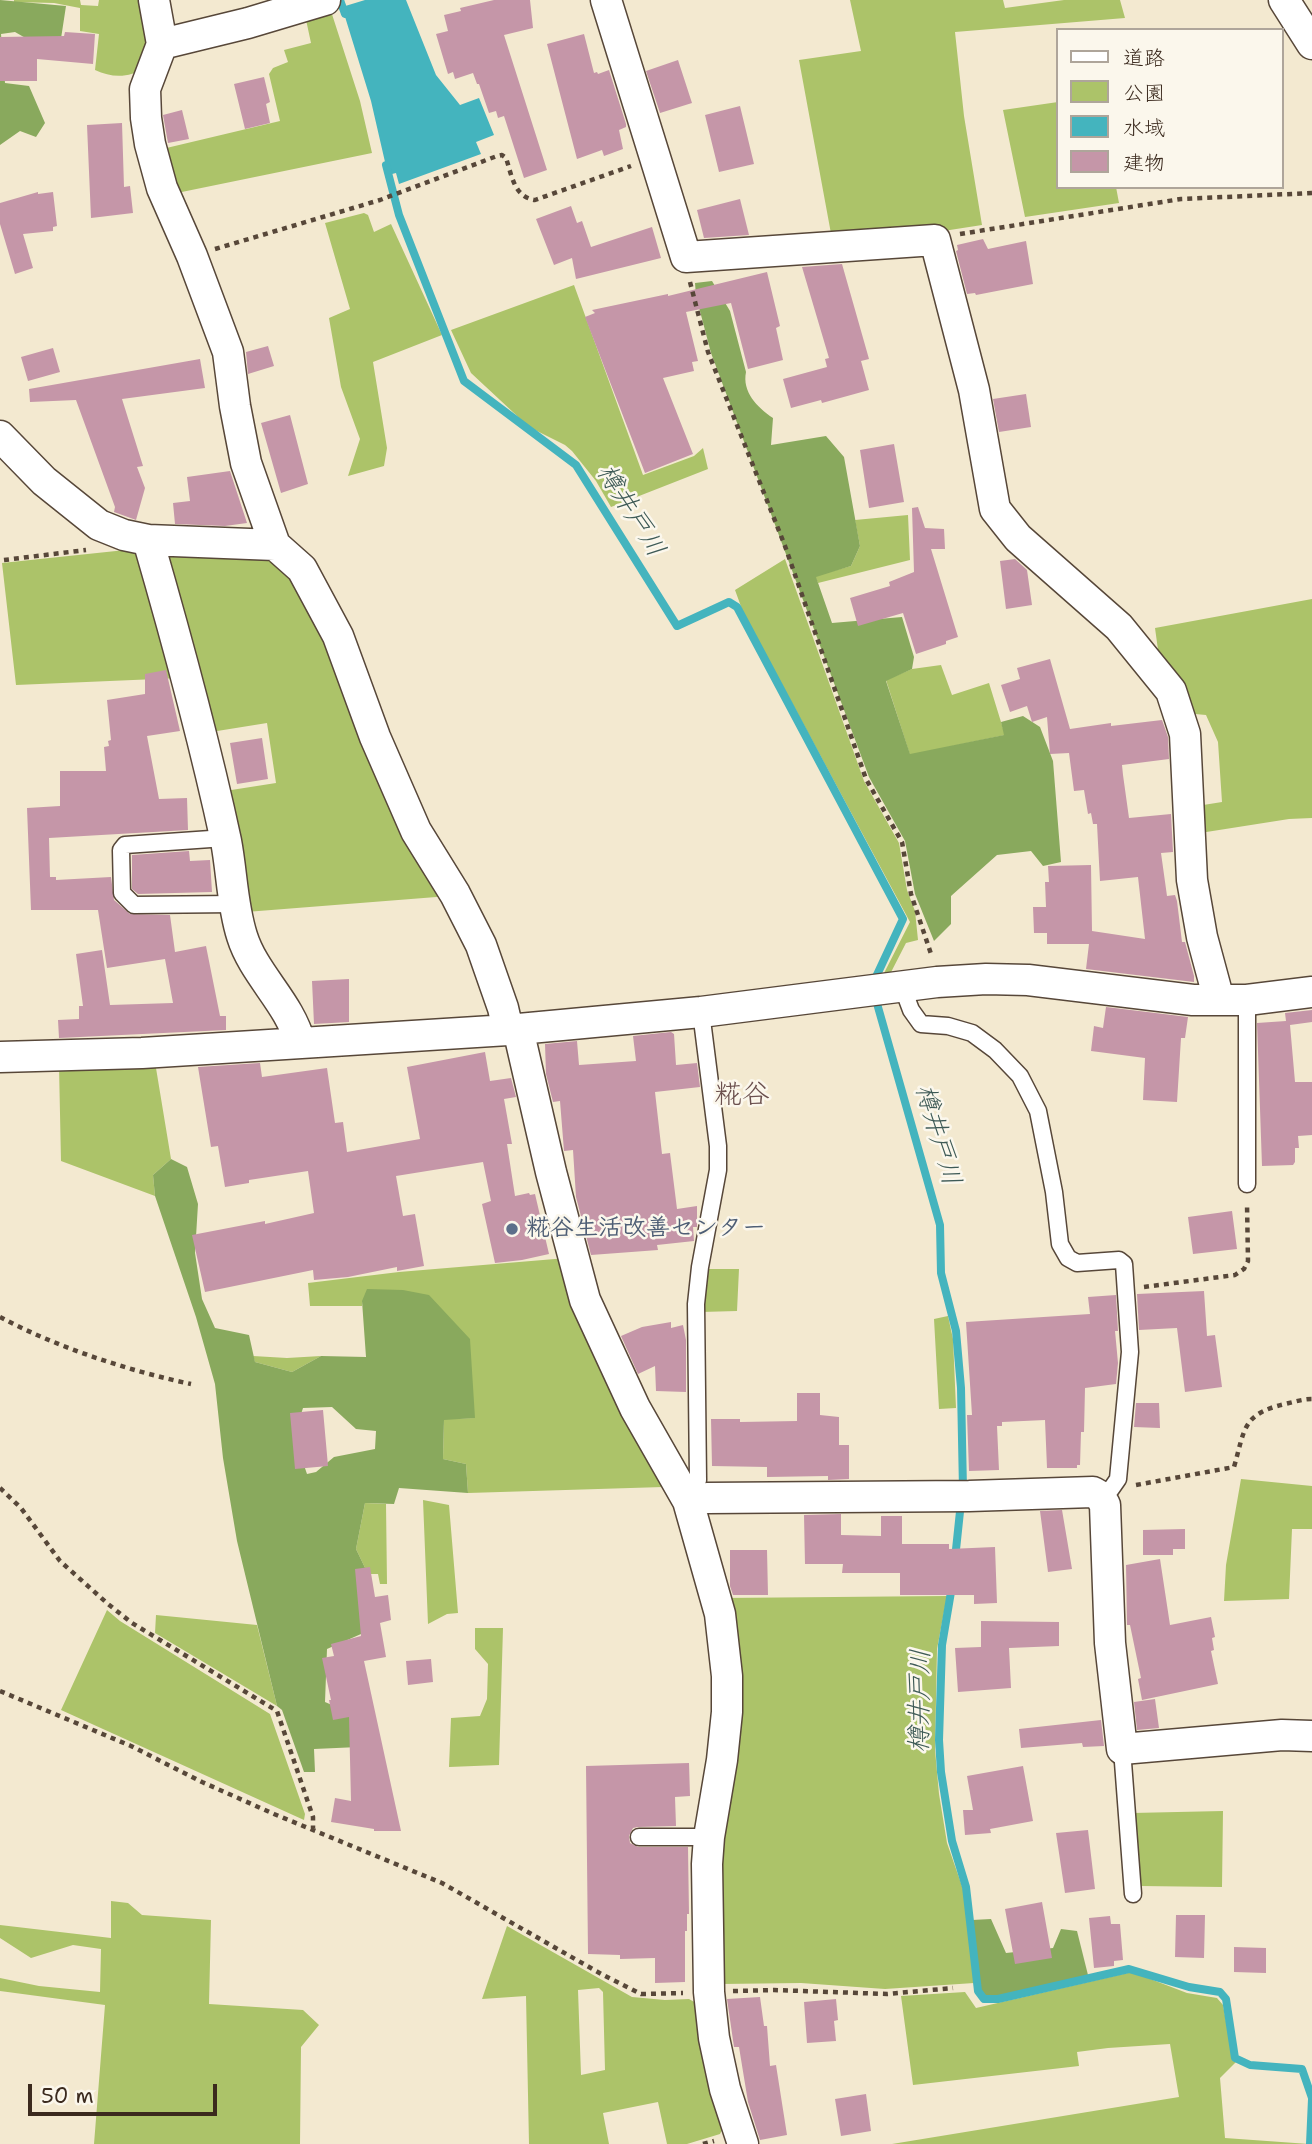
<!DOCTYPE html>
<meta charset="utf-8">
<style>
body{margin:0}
#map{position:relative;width:1312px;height:2144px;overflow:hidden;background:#f3e9d0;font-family:"Shantell Sans","Klee One",sans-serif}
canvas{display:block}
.legend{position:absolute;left:1056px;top:28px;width:228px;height:161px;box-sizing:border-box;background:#fbf7ec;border:2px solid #aea59a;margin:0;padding:9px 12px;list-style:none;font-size:21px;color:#3b2a1e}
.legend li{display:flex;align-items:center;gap:14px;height:35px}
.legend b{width:35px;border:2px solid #aea59a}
.scale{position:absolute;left:28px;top:2084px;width:189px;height:32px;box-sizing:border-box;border:4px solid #3b2a1e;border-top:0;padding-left:9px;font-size:21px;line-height:24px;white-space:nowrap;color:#3b2a1e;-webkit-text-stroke:5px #fbf7ec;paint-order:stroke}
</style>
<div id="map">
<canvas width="1312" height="2144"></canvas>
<ul class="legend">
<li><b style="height:9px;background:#fff"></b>道路</li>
<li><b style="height:19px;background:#acc369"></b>公園</li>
<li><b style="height:19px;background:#44b4be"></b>水域</li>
<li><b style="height:19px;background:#c596a8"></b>建物</li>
</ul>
<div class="scale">50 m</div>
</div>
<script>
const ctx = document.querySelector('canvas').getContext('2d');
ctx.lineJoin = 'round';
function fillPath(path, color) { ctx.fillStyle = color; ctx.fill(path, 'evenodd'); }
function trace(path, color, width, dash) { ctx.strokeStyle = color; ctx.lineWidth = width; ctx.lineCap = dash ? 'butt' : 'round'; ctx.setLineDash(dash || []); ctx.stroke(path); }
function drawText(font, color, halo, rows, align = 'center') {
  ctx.font = font + ' "Shantell Sans","Klee One",sans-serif'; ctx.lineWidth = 5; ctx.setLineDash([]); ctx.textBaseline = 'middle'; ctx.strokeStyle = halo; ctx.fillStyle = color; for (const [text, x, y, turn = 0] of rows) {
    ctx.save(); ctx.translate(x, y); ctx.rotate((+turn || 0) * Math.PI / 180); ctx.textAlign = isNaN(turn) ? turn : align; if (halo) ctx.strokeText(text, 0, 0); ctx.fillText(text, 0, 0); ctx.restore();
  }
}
fillPath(new Path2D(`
 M 14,0 L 80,0 L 81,5 L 98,6 L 99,0 L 150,0 L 145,68 C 129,78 112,78 95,70 L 99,34 L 80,31 L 80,8 L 54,3 L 14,2 Z
 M 850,0 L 1003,0 L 1005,8 L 1064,0 L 1120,0 L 1125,18 L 955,32 L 964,116 L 982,225 L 937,232 L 832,239 L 799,60 L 861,51 Z
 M 330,8 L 360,101 L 372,153 L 172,194 L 158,150 L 280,121 L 269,74 L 273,68 L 288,62 L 284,50 L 311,43 L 305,15 Z
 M 1058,102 L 1058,187 L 1116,187 L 1119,203 L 1025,217 L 1003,110 Z
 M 364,213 L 368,215 L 374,232 L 391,224 L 442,335 L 373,362 L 387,448 L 384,466 L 348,476 L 360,439 L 341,387 L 329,318 L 350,309 L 325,223 Z
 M 574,285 L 643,475 L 694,456 L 703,448 L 708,469 L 611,507 L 596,481 L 572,451 L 565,445 L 529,427 L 471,373 L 451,330 Z
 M 908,515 L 910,560 L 818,583 L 815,576 L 851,566 L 860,546 L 855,520 Z
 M 135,549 L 145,558 L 180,678 L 16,685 L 2,563 Z
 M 259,551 L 287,566 L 449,896 L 246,912 L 225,791 L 276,783 L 267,723 L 211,732 L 167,561 L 168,554 Z
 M 785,559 L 864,781 L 899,843 L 907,890 L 915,911 L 918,940 L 906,943 L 887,980 L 880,981 L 910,922 L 743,612 L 735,590 Z
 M 1312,599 L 1312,818 L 1289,819 L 1200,833 L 1197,806 L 1222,802 L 1218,742 L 1206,715 L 1195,714 L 1191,705 L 1159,657 L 1155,628 Z
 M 941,665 L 952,695 L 989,683 L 1005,735 L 910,755 L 886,680 L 912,669 Z
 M 155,1062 L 171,1159 L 153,1175 L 155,1196 L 61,1161 L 59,1066 Z
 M 567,1258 L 663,1487 L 468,1493 L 466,1464 L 443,1459 L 444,1419 L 475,1418 L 362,1301 L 362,1306 L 310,1306 L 308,1283 L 399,1272 Z
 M 705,1269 L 739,1269 L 737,1311 L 701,1312 Z
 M 948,1316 L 953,1339 L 956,1408 L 939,1409 L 934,1319 Z
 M 253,1356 L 287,1358 L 321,1356 L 292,1372 L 255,1362 Z
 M 1241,1479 L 1312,1486 L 1312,1529 L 1292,1529 L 1289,1599 L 1224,1601 L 1226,1565 Z
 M 423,1500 L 449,1505 L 458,1613 L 447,1614 L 428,1624 Z
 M 365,1503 L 386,1504 L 387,1584 L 380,1584 L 378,1574 L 368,1574 L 356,1549 Z
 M 947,1596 L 937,1649 L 935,1750 L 939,1794 L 947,1843 L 963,1889 L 974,1983 L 885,1989 L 801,1983 L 721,1984 L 722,1598 Z
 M 107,1610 L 120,1621 L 270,1714 L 305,1814 L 304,1820 L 61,1710 Z
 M 156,1615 L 257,1625 L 277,1706 L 155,1633 Z
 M 475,1628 L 503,1628 L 499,1765 L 449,1767 L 451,1718 L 480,1716 L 487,1699 L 488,1664 L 475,1649 Z
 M 1223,1811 L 1222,1887 L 1140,1886 L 1132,1813 Z
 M 111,1901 L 128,1903 L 142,1915 L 211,1920 L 209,2004 L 303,2010 L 319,2025 L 301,2047 L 300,2144 L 94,2144 L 105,2005 L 0,1991 L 0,1978 L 39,1986 L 100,1992 L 101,1949 L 73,1945 L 31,1958 L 0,1938 L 0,1925 L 111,1938 Z
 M 507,1926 L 632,1997 L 665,2000 L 689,1999 L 696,2003 L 724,2126 L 720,2134 L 687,2144 L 667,2144 L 658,2102 L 603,2113 L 609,2144 L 529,2144 L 526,1996 L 482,1999 ZM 599,1988 L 603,1992 L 605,2070 L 581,2075 L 578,1990 Z
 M 1132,1972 L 1187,1993 L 1217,1998 L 1223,2005 L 1233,2059 L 1236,2062 L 1220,2078 L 1225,2138 L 1309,2144 L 892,2144 L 1179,2097 L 1170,2044 L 1108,2048 L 1077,2052 L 1079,2066 L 913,2085 L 901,1996 L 965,1992 L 976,2008 Z`), '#acc369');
fillPath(new Path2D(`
 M 0,0 L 66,6 L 60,45 L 43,48 L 15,32 L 1,34 L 5,83 L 29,86 L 45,123 L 36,137 L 20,131 L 0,145 Z
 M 712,281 L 730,311 L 746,372 C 742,392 757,407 773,418 L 771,445 L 826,436 L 844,457 L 860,546 L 851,566 L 816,577 L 832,623 L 902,617 L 914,657 L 912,669 L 886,681 L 910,754 L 1004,735 L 1001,722 L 1023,716 L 1040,727 L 1053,761 L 1061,862 L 1043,866 L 1031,851 L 997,855 L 951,896 L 951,924 L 934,941 L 915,894 L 905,841 L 869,777 L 711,353 L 696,296 L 695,283 Z
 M 171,1159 L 187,1167 L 198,1204 L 195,1253 L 202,1299 L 215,1328 L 249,1335 L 255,1362 L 292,1372 L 321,1356 L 366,1357 L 362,1301 L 367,1289 L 403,1290 L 429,1295 L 470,1339 L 475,1418 L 444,1420 L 443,1459 L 466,1464 L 468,1493 L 399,1488 L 394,1504 L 365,1503 L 356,1549 L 368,1574 L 361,1634 L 327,1649 L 325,1702 L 376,1724 L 381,1746 L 314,1749 L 315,1772 L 304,1772 L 282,1710 L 277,1706 L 237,1541 L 223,1458 L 215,1384 L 196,1317 L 155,1196 L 153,1175 ZM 332,1407 L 356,1429 L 376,1431 L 375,1449 L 334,1457 L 316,1472 L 307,1474 L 294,1436 L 303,1408 Z
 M 991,1919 L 1006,1953 L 1053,1948 L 1061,1929 L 1077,1931 L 1088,1975 L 1000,1996 L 986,1997 L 981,1990 L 972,1920 Z`), '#89a95d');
fillPath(new Path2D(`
 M 365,0 L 406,0 L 436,75 L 460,105 L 479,98 L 494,135 L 476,142 L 481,154 L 399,184 L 396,173 L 388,175 L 371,101 L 342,7 Z`), '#44b4be');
trace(new Path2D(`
 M 340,0 L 345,14
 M 386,165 L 399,215 L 464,381 L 576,465 L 677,626 L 729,602 L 737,607 L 903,919 L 875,979
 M 876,1000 L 940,1225 L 941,1273 L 956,1331 L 961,1388 L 963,1490
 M 955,1559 L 961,1502
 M 952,1586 L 942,1645 L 939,1740 L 941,1772 L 952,1841 L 966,1887 L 978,1991 L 984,1999 L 998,1999 L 1129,1969 L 1189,1987 L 1220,1992 L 1226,1999 L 1235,2058 L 1250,2065 L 1302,2069 L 1312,2098
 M 1310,2144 L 1312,2099`), '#44b4be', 8);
fillPath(new Path2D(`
 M 494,0 L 530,0 L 533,28 L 504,35 L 547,170 L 524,178 L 504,116 L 498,118 L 496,111 L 489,113 L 479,84 L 477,84 L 473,73 L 455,79 L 453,72 L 448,74 L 436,34 L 448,31 L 444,15 L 461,11 L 460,8 Z
 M 65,32 L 95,34 L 93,64 L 37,59 L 37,81 L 0,81 L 0,37 L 64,36 Z
 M 584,34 L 594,73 L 597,72 L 598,74 L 609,70 L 626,124 L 626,127 L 619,130 L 623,149 L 604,156 L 602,150 L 577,159 L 547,44 Z
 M 678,60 L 692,103 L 660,113 L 646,71 Z
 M 264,77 L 270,102 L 266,104 L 270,123 L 245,129 L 234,84 Z
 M 740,106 L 754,164 L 719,172 L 705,115 Z
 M 182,110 L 189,139 L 168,143 L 163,115 Z
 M 122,123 L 124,187 L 130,186 L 133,213 L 91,218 L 87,125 Z
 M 38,192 L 38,194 L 53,192 L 57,226 L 53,227 L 53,231 L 23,234 L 33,268 L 15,274 L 0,224 L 0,203 Z
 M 740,199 L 749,235 L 704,238 L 697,210 Z
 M 571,206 L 577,223 L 582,221 L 591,247 L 652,227 L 661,258 L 576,279 L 572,258 L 554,265 L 536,219 Z
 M 983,239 L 988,249 L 1026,241 L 1033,284 L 976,295 L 975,293 L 967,294 L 956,251 L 958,250 L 957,245 Z
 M 842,264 L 869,359 L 861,361 L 869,390 L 822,403 L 821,400 L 791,408 L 783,379 L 827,367 L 825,359 L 829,358 L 802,267 Z
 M 767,272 L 780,326 L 776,328 L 783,360 L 748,369 L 731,303 L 686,312 L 698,361 L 692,362 L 694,371 L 663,378 L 693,454 L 645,473 L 585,317 L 595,313 L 592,310 L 668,294 L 668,296 Z
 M 268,346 L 274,366 L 248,374 L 246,352 Z
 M 53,348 L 60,372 L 28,381 L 21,357 Z
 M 200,359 L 205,388 L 122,399 L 143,466 L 137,467 L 145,488 L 136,520 L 114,512 L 115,507 L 76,400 L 30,402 L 29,389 Z
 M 1026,394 L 1031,427 L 999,432 L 993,399 Z
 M 290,415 L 308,484 L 281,493 L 261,423 Z
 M 894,444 L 904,502 L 869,508 L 860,450 Z
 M 230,471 L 247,523 L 225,526 L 175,524 L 173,503 L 190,501 L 187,477 Z
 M 918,507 L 925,528 L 944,529 L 945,549 L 931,549 L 958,637 L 946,641 L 946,644 L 916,654 L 903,613 L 858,626 L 850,598 L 890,586 L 889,582 L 914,572 L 912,508 Z
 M 1015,559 L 1027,570 L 1032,605 L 1006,609 L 1000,561 Z
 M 1050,659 L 1070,729 L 1111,723 L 1111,726 L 1162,720 L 1168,737 L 1169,759 L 1122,765 L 1123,775 L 1129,818 L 1171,814 L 1173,852 L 1161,853 L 1167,896 L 1175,895 L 1177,901 L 1182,942 L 1185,942 L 1194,976 L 1194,982 L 1086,969 L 1089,944 L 1047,944 L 1047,933 L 1034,933 L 1033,907 L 1046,907 L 1045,882 L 1049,882 L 1048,866 L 1091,865 L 1092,931 L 1145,939 L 1138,877 L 1100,881 L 1097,824 L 1093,824 L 1091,813 L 1088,814 L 1084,790 L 1074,791 L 1069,753 L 1050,754 L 1047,717 L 1032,722 L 1027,706 L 1010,712 L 1001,685 L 1020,679 L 1017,668 Z
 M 166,670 L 180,731 L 147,736 L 159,799 L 187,798 L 188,830 L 49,838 L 50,877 L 56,877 L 56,880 L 111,877 L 114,900 L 130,914 L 170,915 L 175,952 L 206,946 L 220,1016 L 226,1016 L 226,1030 L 59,1038 L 58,1020 L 79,1019 L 79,1006 L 83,1006 L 76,954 L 102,950 L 110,1005 L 173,1003 L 165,959 L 107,968 L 98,910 L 31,910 L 27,808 L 60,806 L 60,771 L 106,771 L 104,747 L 109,746 L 108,741 L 111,740 L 107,700 L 145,694 L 145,674 Z
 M 262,738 L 268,779 L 237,784 L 230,743 Z
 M 189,851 L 190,861 L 210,860 L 212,892 L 138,894 L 132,889 L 132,855 Z
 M 349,979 L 349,1022 L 314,1024 L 312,981 Z
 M 1106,1007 L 1188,1017 L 1185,1038 L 1181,1038 L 1177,1102 L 1143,1100 L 1145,1058 L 1091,1051 L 1094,1026 L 1103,1028 Z
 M 1312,1010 L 1312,1022 L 1290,1025 L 1295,1082 L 1312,1082 L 1312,1135 L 1298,1136 L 1299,1148 L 1295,1148 L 1295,1162 L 1293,1165 L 1262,1166 L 1257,1023 L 1286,1021 L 1285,1013 Z
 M 671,1032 L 674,1034 L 676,1065 L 697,1063 L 700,1087 L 655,1092 L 662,1154 L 670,1153 L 677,1209 L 697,1206 L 697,1227 L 693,1227 L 694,1241 L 657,1245 L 658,1250 L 591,1255 L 576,1197 L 573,1150 L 564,1151 L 560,1101 L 553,1102 L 546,1074 L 545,1044 L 577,1041 L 579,1065 L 636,1061 L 633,1036 Z
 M 485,1052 L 490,1081 L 511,1078 L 516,1097 L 504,1099 L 512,1144 L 507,1144 L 515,1196 L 529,1193 L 530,1195 L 535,1194 L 549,1254 L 522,1260 L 495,1263 L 482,1204 L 491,1201 L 483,1162 L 396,1176 L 403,1216 L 415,1214 L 424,1266 L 397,1271 L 397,1267 L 348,1277 L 314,1280 L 313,1270 L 205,1292 L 192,1235 L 265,1221 L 265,1224 L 314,1213 L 308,1171 L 249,1180 L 249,1183 L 225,1187 L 218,1146 L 211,1147 L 198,1067 L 260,1063 L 262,1077 L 327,1068 L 335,1123 L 343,1122 L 347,1152 L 420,1139 L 407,1067 Z
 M 1232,1211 L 1237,1249 L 1193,1254 L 1188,1217 Z
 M 1204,1291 L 1207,1336 L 1215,1335 L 1222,1387 L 1185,1392 L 1177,1328 L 1139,1330 L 1137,1294 Z
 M 1116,1295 L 1118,1331 L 1115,1331 L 1118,1363 L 1116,1384 L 1085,1388 L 1084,1432 L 1081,1432 L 1080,1465 L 1077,1465 L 1077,1468 L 1047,1468 L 1045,1420 L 1002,1422 L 1002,1426 L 997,1426 L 999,1470 L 969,1471 L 967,1415 L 972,1415 L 966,1322 L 1090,1314 L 1088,1297 Z
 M 671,1322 L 671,1328 L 683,1325 L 686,1340 L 686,1392 L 656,1391 L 655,1366 L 638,1374 L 621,1336 L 642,1327 Z
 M 797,1393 L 820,1393 L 820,1415 L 839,1417 L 839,1445 L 849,1445 L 849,1479 L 828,1480 L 828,1476 L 767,1477 L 767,1467 L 712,1466 L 711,1419 L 740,1419 L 740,1422 L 797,1421 Z
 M 1136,1403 L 1159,1403 L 1160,1428 L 1134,1427 Z
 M 323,1410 L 328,1466 L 295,1469 L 290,1413 Z
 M 1062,1510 L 1072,1569 L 1048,1572 L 1040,1511 Z
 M 841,1514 L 841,1535 L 881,1536 L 881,1516 L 902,1516 L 902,1544 L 949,1544 L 949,1549 L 995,1547 L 997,1603 L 974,1604 L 974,1595 L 900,1595 L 900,1573 L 842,1573 L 843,1564 L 805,1564 L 804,1515 Z
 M 1185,1529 L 1185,1549 L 1173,1549 L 1173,1555 L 1143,1555 L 1143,1530 Z
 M 730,1550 L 767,1550 L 768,1595 L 733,1595 L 730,1586 Z
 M 1160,1559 L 1170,1625 L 1211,1617 L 1215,1637 L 1212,1638 L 1214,1650 L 1211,1651 L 1218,1684 L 1142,1700 L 1138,1679 L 1141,1678 L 1130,1625 L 1127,1625 L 1126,1565 Z
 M 370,1567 L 375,1597 L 388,1595 L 391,1620 L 380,1623 L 386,1657 L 364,1661 L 401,1831 L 374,1831 L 374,1829 L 331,1822 L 335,1798 L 351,1801 L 349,1717 L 333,1720 L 329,1700 L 331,1700 L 322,1658 L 334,1656 L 331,1644 L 361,1636 L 355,1569 Z
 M 981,1621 L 1059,1622 L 1059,1646 L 1009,1648 L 1011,1688 L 958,1692 L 955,1648 L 981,1647 Z
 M 431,1659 L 433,1682 L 408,1685 L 406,1661 Z
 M 1155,1699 L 1159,1728 L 1137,1730 L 1134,1702 Z
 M 1101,1720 L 1104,1746 L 1083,1747 L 1082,1743 L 1021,1748 L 1019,1729 Z
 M 689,1763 L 690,1796 L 675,1797 L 676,1826 L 638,1827 L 633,1828 L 629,1836 L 630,1843 L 638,1847 L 688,1847 L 689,1914 L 687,1914 L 687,1931 L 685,1931 L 685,1982 L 655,1983 L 655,1958 L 620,1959 L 620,1955 L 588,1954 L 586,1766 Z
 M 1023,1766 L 1033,1821 L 990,1829 L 991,1833 L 965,1835 L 963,1810 L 973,1810 L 967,1776 Z
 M 1088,1830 L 1095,1889 L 1065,1893 L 1056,1833 Z
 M 1042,1902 L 1052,1958 L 1015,1964 L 1005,1909 Z
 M 1176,1915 L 1205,1915 L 1204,1958 L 1175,1957 Z
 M 1110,1916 L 1111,1924 L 1120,1924 L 1123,1960 L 1114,1961 L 1114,1966 L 1094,1968 L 1089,1918 Z
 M 1234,1947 L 1266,1948 L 1266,1973 L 1234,1972 Z
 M 760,1997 L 764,2026 L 767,2026 L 770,2066 L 776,2065 L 787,2135 L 760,2140 L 748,2102 L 739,2047 L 734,2047 L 727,1999 Z
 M 836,1999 L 838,2020 L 834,2021 L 836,2041 L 807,2043 L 804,2002 Z
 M 866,2094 L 871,2131 L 841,2136 L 835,2099 Z`), '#c596a8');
const service = new Path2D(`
 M 225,838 L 125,845 L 121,850 L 122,893 L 134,905 L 235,904
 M 902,986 L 911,1010 L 921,1024 L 948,1026 L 972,1033 L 995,1050 L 1020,1076 L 1038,1111 L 1054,1192 L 1060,1244 L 1068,1258 L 1077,1263 L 1119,1260 L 1124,1264 L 1130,1352 L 1118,1479 L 1111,1489 L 1100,1496
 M 1247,1000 L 1247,1184
 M 688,1501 L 698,1480 L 696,1304 L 700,1267 L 718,1170 L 718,1146 L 701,1012
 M 1122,1749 L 1133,1894
 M 639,1837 L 709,1837`);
const minor = new Path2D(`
 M 154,0 L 162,44 L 145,89 L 146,118 L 150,144 L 162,188 L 192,256 L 228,352 L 235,406 L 246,463 L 275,545 L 302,569 L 338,636 L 375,737 L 416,831 L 455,894 L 481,945 L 503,1008 L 508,1030
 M 606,0 L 686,257 L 935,240 L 974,390 L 995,509 L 1018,538 L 1119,627 L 1171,691 L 1185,734 L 1192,880 L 1202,937 L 1219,1000
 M 1284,0 L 1312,44
 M 162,44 L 248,23 L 325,0
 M 0,436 L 44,481 L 99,525 L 124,535 L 148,540 L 275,545
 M 148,540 C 177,640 204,739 226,841 C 232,872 232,905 242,936 C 254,975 290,1003 300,1043
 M 518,1029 L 551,1172 L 585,1300 L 635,1408 L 688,1501 L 720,1614 L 727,1676 L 727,1712 L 722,1760 L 709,1837 L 707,1864 L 709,1992 L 714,2038 L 725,2089 L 743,2144
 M 0,1057 L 142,1053 L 508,1030 L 701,1012 L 937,982 L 986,979 L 1028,980 L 1193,1000 L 1247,1000 L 1312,992
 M 688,1501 L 707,1498 L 969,1496 L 1093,1492 L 1100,1496 L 1105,1505 L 1110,1643 L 1122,1749 L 1282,1735 L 1312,1736`);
trace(service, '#574739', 19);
trace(minor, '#574739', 33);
trace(new Path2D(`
 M 960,234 L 1181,199 L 1312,193
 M 215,249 L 380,200 L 497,156 L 502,155 L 506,158 C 512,176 514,197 535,200 L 631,166
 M 690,282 L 708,352 L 785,546 L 866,779 L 902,842 L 911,894 L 932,957
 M 4,560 L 86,550
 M 1144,1287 L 1235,1275 L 1244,1269 L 1248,1261 L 1247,1203
 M 0,1317 C 56,1347 129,1371 191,1384
 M 1136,1485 L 1234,1467 C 1245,1429 1242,1414 1285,1404 C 1294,1402 1303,1399 1312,1399
 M 0,1488 L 21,1508 L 60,1561 L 108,1604 L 132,1623 L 277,1711 L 313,1817 L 313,1828
 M 0,1691 L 131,1746 L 202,1782 L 274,1814 L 442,1883 L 603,1975 L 641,1994 L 683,1993
 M 733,1991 L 774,1990 L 887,1994 L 953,1988
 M 703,2144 L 714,2141`), '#574739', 4.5, [5, 5]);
trace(service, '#fff', 16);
trace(minor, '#fff', 30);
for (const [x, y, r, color] of [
 [512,1229,7,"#5c6f8a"]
]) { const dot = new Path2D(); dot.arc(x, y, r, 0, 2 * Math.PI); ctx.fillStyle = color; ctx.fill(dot); trace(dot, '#fbf7ec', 2.5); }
drawText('bold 24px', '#4e5e75', '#fbf7ec', [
 ["糀谷生活改善センター",526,1229]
], 'left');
drawText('italic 26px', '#3e5a56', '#fbf7ec', [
 ["樽井戸川",630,511,58],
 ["樽井戸川",937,1135,74],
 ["樽井戸川",921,1701,-89]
]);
drawText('28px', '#6b504e', '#fbf7ec', [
 ["糀谷",742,1096]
]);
</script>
